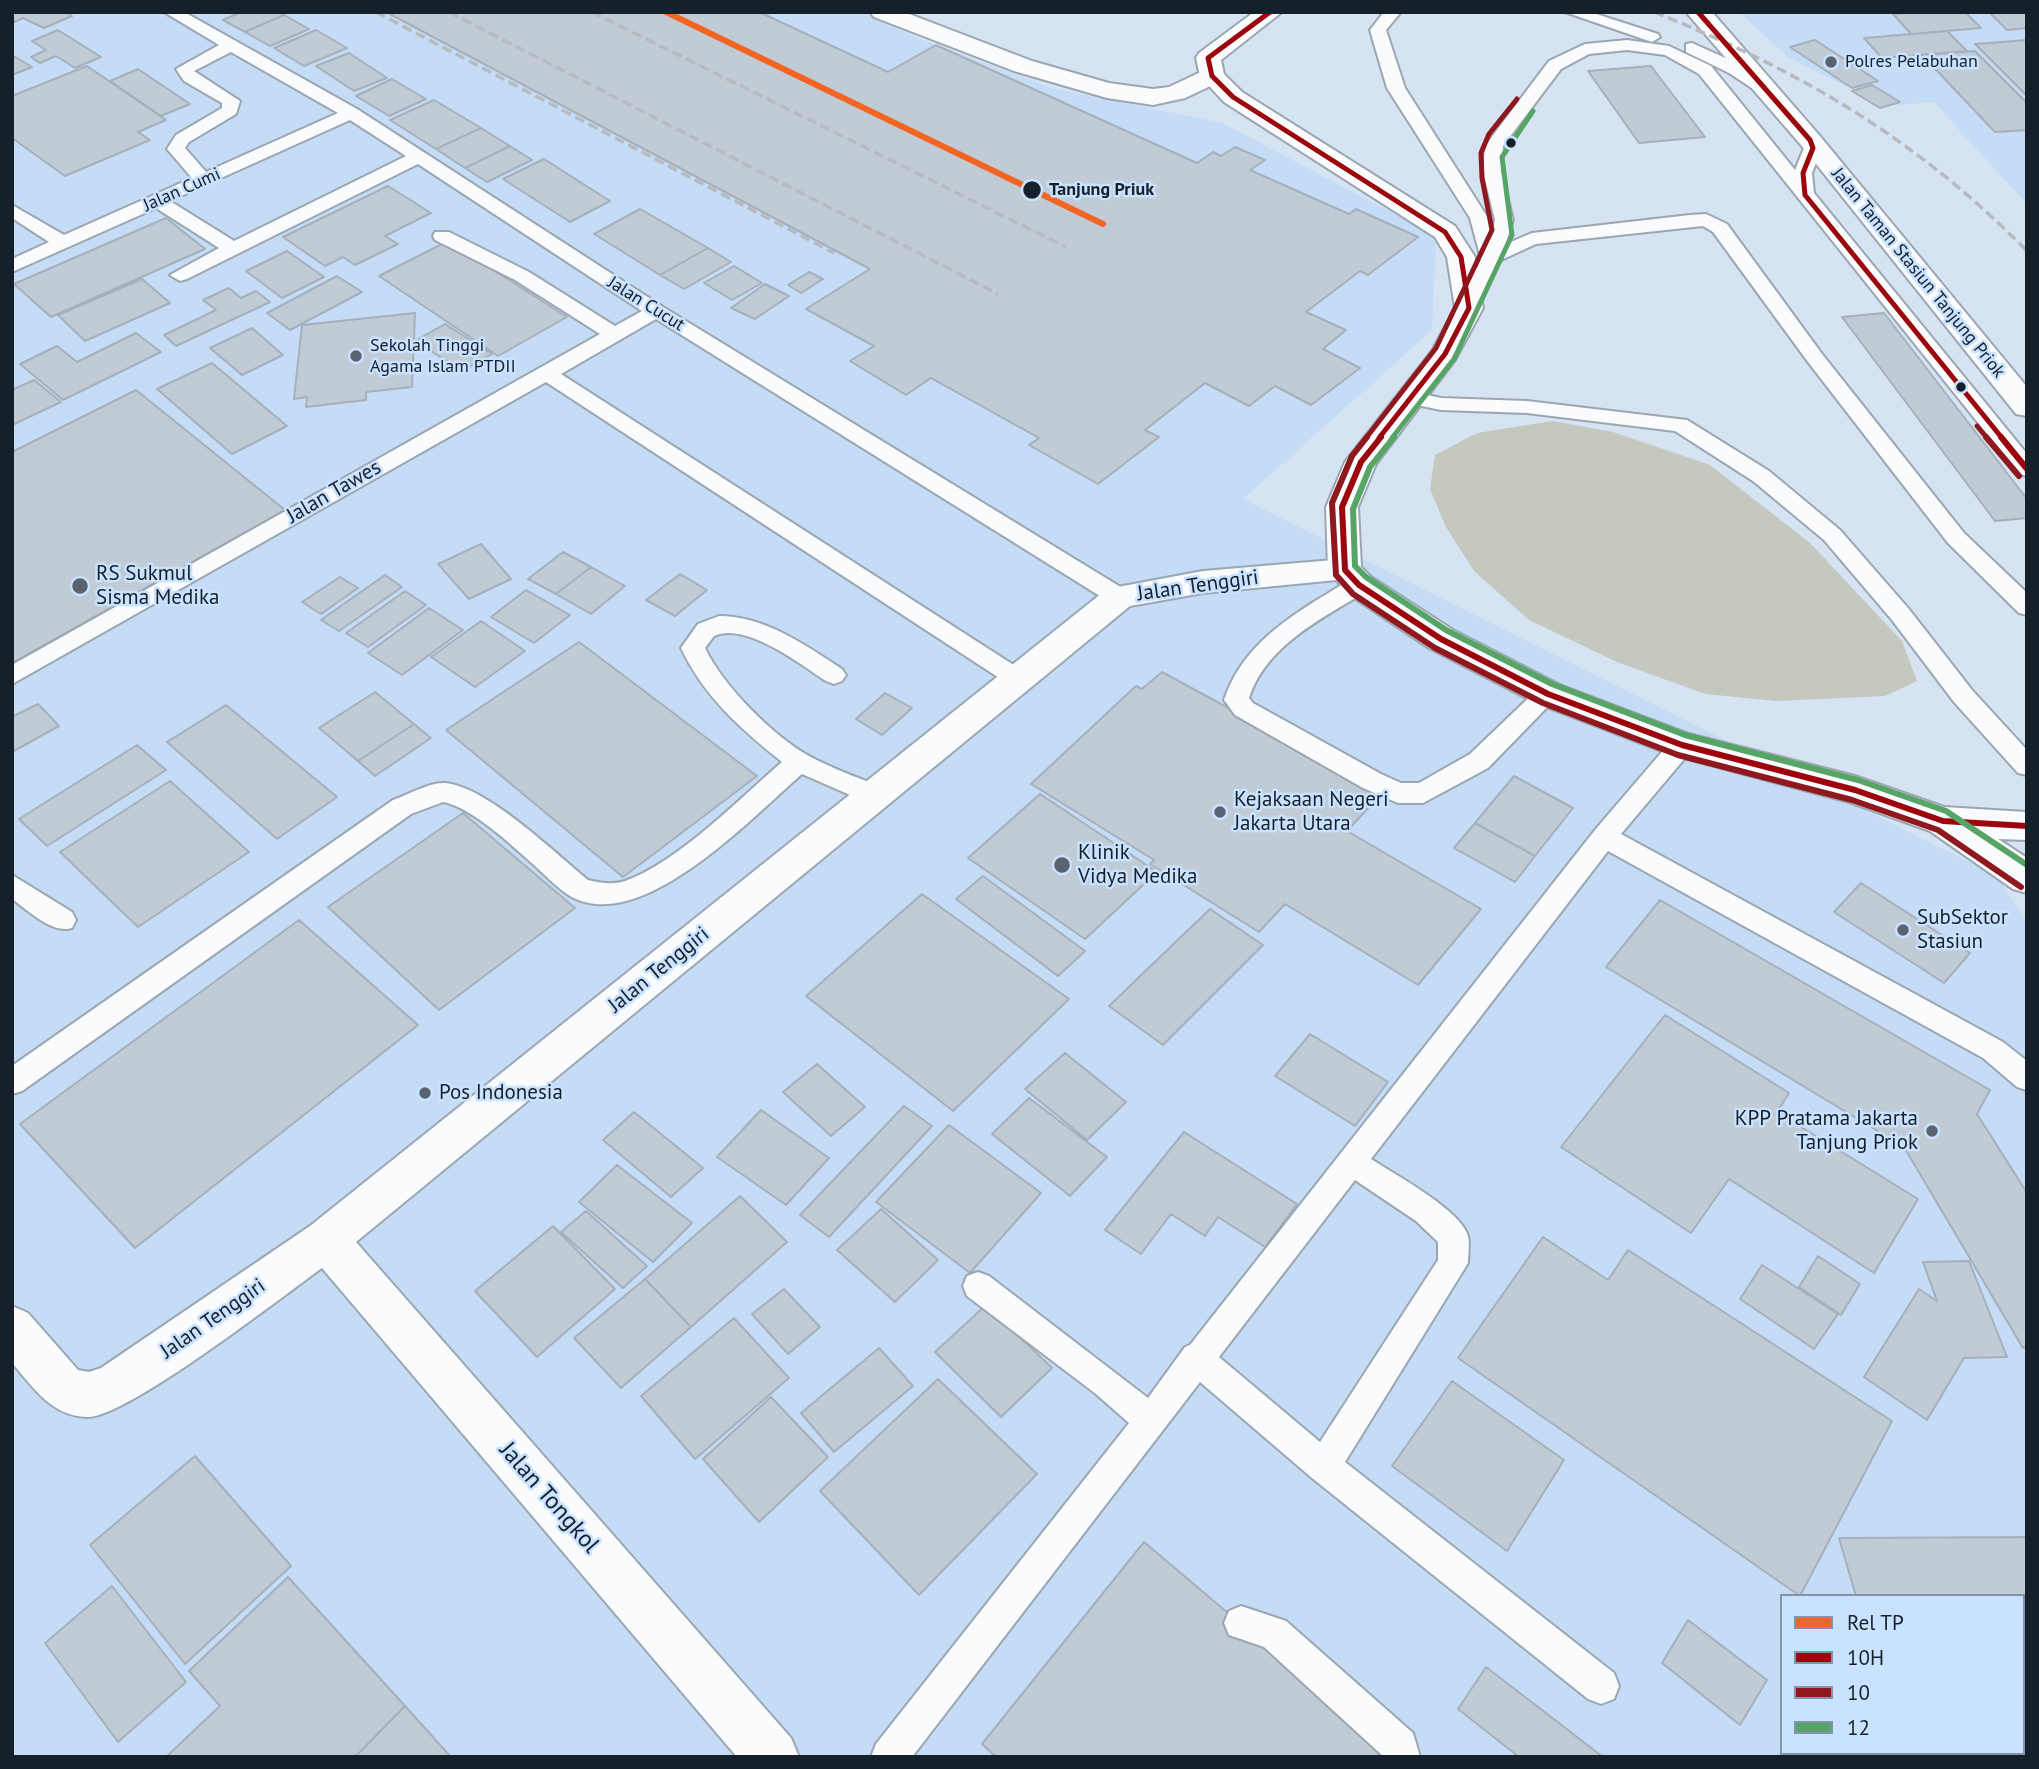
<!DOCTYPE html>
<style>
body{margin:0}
#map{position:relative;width:2039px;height:1769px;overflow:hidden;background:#d5e3f2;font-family:"PT Sans",sans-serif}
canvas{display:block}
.frame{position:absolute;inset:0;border:14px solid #16202a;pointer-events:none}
.legend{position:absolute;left:1780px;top:1594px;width:245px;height:161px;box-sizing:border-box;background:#c8e2ff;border:2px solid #8194aa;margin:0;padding:9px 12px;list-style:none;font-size:21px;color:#16202a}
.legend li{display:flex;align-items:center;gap:14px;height:35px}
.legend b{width:35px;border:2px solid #8194aa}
</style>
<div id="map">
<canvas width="2039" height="1769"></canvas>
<div class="frame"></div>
<ul class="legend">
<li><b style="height:9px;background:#f26522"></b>Rel TP</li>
<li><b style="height:9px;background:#9c050c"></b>10H</li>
<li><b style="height:9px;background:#8e181e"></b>10</li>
<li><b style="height:9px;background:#57a467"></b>12</li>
</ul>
</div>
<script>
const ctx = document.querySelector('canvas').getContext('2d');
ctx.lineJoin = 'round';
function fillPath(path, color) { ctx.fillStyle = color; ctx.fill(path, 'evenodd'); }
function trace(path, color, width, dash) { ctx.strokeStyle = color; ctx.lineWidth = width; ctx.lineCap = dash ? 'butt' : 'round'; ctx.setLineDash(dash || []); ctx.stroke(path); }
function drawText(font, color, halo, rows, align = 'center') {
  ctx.font = font + ' "PT Sans",sans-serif'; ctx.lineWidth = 5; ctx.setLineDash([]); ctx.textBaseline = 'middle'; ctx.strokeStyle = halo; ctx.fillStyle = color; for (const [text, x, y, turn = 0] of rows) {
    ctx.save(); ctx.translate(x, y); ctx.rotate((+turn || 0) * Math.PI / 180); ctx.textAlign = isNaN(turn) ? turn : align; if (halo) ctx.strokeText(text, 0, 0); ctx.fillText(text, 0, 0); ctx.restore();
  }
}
fillPath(new Path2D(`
 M 12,12 L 861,12 L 917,38 L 1052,88 L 1222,123 L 1436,236 L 1432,330 L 1243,499 L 1997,876 L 2027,922 L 2027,1757 L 12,1757 ZM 1782,1596 L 2023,1596 L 2023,1753 L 1782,1753 Z
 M 1739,12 L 2027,12 L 2027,204 L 1934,102 L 1885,106 L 1788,57 Z`), '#c4dcf6');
fillPath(new Path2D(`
 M 1553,421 L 1613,432 L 1710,465 L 1810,543 L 1902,641 L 1917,681 L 1885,696 L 1777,701 L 1705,694 L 1617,662 L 1529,620 L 1474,571 L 1446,527 L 1430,489 L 1435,455 L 1477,433 Z`), '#c4c8bf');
const building = new Path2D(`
 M 12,12 L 65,12 L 72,16 L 44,28 L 23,18 L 12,23 Z
 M 241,12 L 278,12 L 284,15 L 245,32 L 223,20 Z
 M 386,12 L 759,12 L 888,72 L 936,45 L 1197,163 L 1213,152 L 1221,156 L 1235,147 L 1265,160 L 1250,170 L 1349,214 L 1356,209 L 1418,237 L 1368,275 L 1360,271 L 1306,312 L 1346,330 L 1323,349 L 1360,368 L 1311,405 L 1275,386 L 1249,406 L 1205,383 L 1145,430 L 1159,437 L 1098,484 L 1029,445 L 1039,438 L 931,378 L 906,395 L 850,361 L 874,346 L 806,309 L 870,269 Z
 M 1916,12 L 1965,12 L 1981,28 L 1911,34 L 1893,14 Z
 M 1989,12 L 2027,12 L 2027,28 L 2007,30 Z
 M 284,15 L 309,29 L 270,46 L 245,32 Z
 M 58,30 L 101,57 L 75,68 L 56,56 L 40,63 L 31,57 L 46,50 L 32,41 Z
 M 316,30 L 347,48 L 304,66 L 274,48 Z
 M 1947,31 L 1967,51 L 1882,58 L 1864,38 Z
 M 1815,40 L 1878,81 L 1852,88 L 1790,47 Z
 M 2027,40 L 2027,96 L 1975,44 Z
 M 1975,51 L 2027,103 L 2027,130 L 1995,132 L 1922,55 Z
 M 349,53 L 387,78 L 354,91 L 316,66 Z
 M 12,55 L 32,67 L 12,75 Z
 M 87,66 L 166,120 L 138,132 L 150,140 L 65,176 L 12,138 L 12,96 Z
 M 1651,66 L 1705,137 L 1639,143 L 1588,71 Z
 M 138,69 L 190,104 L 161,116 L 110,81 Z
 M 392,79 L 426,99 L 389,116 L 356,96 Z
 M 1872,85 L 1900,102 L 1880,108 L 1852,91 Z
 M 434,100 L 481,128 L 436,149 L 390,120 Z
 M 481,128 L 510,146 L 465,168 L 436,149 Z
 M 510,146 L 532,160 L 487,182 L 465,168 Z
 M 544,159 L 610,201 L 570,222 L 503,179 Z
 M 388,186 L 431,213 L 385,236 L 398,244 L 355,265 L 343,257 L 325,266 L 283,237 Z
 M 640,209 L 708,248 L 660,275 L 594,234 Z
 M 166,218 L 205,249 L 51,317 L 14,284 Z
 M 448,241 L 567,317 L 498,356 L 379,276 Z
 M 708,248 L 731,262 L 684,289 L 660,275 Z
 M 287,251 L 324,277 L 282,298 L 246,271 Z
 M 734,266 L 762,283 L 732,300 L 704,283 Z
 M 809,272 L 823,279 L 801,293 L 788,285 Z
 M 337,276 L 362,292 L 290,330 L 267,313 Z
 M 142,279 L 170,303 L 85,341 L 58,315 Z
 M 765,284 L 789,296 L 755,319 L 731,308 Z
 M 229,288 L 241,298 L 256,291 L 270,302 L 176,346 L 164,335 L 216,310 L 203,300 Z
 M 415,313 L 412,387 L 366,392 L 366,400 L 306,407 L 307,397 L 294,399 L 302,325 Z
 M 1884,313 L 2027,499 L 2027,518 L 1995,521 L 1842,317 Z
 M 445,324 L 492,354 L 462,371 L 415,341 Z
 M 252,328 L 283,355 L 242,375 L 210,348 Z
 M 136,333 L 161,352 L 63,400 L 20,364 L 57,346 L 77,362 Z
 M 212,363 L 287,426 L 232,454 L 157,389 Z
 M 34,380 L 61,402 L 12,425 L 12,390 Z
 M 136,390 L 285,510 L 12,663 L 12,452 Z
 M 481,544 L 511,579 L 469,599 L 438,564 Z
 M 563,552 L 591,567 L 556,594 L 528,579 Z
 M 591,567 L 625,586 L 591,614 L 556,594 Z
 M 680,574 L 707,590 L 675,616 L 646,600 Z
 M 385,575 L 402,587 L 339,631 L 321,620 Z
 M 340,577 L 358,588 L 321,614 L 302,602 Z
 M 526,590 L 570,615 L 534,643 L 491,617 Z
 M 405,591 L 426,605 L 368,647 L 346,633 Z
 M 429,608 L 463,630 L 402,675 L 368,653 Z
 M 481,621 L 525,651 L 475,687 L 431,657 Z
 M 579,642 L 757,776 L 623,877 L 446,730 Z
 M 1162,672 L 1383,792 L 1347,831 L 1481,909 L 1418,985 L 1285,904 L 1259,932 L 1150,864 L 1154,860 L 1031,784 L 1136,686 L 1142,689 Z
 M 375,692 L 414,724 L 358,761 L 319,728 Z
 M 885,693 L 912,708 L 882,735 L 856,719 Z
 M 38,704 L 59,726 L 12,752 L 12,717 Z
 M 226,705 L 337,797 L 277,839 L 167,742 Z
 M 414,724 L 431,738 L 375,776 L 358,761 Z
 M 137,745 L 166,770 L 47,846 L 19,819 Z
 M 1514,776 L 1573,808 L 1535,856 L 1475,823 Z
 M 170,781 L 249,852 L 138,927 L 60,852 Z
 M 1040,794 L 1157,872 L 1085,939 L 968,858 Z
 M 463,813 L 575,908 L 439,1010 L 328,907 Z
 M 1475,823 L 1535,856 L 1515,882 L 1454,848 Z
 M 983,876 L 1085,951 L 1058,976 L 956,899 Z
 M 1861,883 L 1970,953 L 1944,983 L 1834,912 Z
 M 922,894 L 1069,999 L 953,1111 L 806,996 Z
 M 1660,900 L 1990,1090 L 1977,1114 L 2027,1193 L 2027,1347 L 2023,1348 L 1904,1147 L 1606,967 Z
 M 1210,909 L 1263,945 L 1163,1045 L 1109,1006 Z
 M 299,920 L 418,1025 L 135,1248 L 20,1124 Z
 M 1665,1015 L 1789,1093 L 1777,1112 L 1918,1199 L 1874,1273 L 1729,1179 L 1691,1233 L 1561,1147 Z
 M 1310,1034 L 1388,1082 L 1355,1126 L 1275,1076 Z
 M 1065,1053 L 1126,1102 L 1087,1140 L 1025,1089 Z
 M 817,1064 L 865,1107 L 831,1136 L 783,1092 Z
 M 1029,1098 L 1107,1157 L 1070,1196 L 992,1134 Z
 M 904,1106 L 932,1126 L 829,1237 L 800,1215 Z
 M 761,1110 L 829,1158 L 786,1205 L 717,1157 Z
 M 634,1112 L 703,1168 L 671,1197 L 603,1140 Z
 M 949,1125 L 1041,1193 L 970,1273 L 876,1202 Z
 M 1184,1132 L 1297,1204 L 1265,1247 L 1218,1217 L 1205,1236 L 1171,1214 L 1141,1254 L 1105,1230 Z
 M 617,1165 L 692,1223 L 653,1262 L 579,1202 Z
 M 740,1196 L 787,1242 L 691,1327 L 645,1279 Z
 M 881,1209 L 938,1260 L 895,1302 L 837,1250 Z
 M 586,1211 L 647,1266 L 623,1288 L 561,1232 Z
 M 553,1226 L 615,1289 L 537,1357 L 475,1291 Z
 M 1543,1237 L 1608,1280 L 1628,1250 L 1892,1421 L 1800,1596 L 1458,1358 Z
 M 1818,1256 L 1860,1284 L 1841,1315 L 1799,1287 Z
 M 1969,1261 L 2007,1357 L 1964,1358 L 1927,1420 L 1864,1377 L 1919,1289 L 1937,1301 L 1923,1262 Z
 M 1762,1265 L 1838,1314 L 1814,1349 L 1740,1299 Z
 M 645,1279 L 691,1327 L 621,1388 L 574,1338 Z
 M 784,1289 L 820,1327 L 788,1354 L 752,1314 Z
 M 986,1305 L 1052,1368 L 1001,1417 L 935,1352 Z
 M 734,1318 L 789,1378 L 695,1459 L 641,1396 Z
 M 879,1348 L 913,1386 L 834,1452 L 801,1413 Z
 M 938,1379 L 1037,1474 L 919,1595 L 820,1491 Z
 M 1452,1381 L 1564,1460 L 1507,1551 L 1392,1466 Z
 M 771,1397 L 828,1457 L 759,1522 L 703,1459 Z
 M 195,1456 L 291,1566 L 185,1664 L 90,1545 Z
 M 2027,1537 L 2027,1757 L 1902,1757 L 1901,1753 L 2023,1753 L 2023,1596 L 1856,1596 L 1839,1538 Z
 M 1144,1542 L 1384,1745 L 1377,1757 L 996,1757 L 982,1744 Z
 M 288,1577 L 405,1706 L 355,1757 L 166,1757 L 220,1706 L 189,1671 Z
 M 112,1586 L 186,1682 L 118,1742 L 45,1643 Z
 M 1688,1620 L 1767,1680 L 1740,1725 L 1662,1663 Z
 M 1486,1667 L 1603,1757 L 1519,1757 L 1458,1709 Z
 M 405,1706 L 451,1757 L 355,1757 Z
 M 1793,1753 L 1897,1753 L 1898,1757 L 1774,1757 Z`);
fillPath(building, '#c0cbd6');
trace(building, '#a6b0bc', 2);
const lane = new Path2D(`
 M 164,12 L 184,12 L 357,109 L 663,307 L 1127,591 L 1130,597 L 1127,603 L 1111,603 L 656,319 L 561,374 L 1026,673 L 1030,679 L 1026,685 L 1018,688 L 1010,685 L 546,382 L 12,684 L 12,665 L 600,334 L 515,280 L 435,240 L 433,236 L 435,232 L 449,232 L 529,272 L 615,326 L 642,311 L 418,164 L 187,279 L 180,281 L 170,275 L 219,248 L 156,208 L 12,272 L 12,259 L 49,242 L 12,218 L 12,205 L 64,235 L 192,178 L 167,149 L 176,135 L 222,108 L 222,103 L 184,81 L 176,69 L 219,45 ZM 231,52 L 338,113 L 206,172 L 185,148 L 189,142 L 236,114 L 240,101 L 194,71 ZM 350,120 L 406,156 L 234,241 L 170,201 Z
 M 1384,12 L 1401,12 L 1386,30 L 1405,88 L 1488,218 L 1492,233 L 1495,220 L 1483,171 L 1485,146 L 1549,61 L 1585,44 L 1627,40 L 1669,46 L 1711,66 L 1795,170 L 1804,148 L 1801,140 L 1810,135 L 1816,136 L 1822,148 L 1812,173 L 1814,193 L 2027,454 L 2027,476 L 2019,474 L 1699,74 L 1665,55 L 1627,50 L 1589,54 L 1561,69 L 1503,146 L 1501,171 L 1513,220 L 1506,244 L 1532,233 L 1690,215 L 1706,214 L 1727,224 L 1822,354 L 1964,533 L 2027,593 L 2027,615 L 2019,613 L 1948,543 L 1808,362 L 1713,232 L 1703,226 L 1536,244 L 1499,261 L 1476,312 L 1462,312 L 1459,308 L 1481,259 L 1470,218 L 1387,88 L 1370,30 Z
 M 1565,12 L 1590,12 L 1658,34 L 1660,37 L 1652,42 L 1646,40 Z
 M 1692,43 L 1741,65 L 1773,91 L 1764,96 L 1729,73 L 1686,52 L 1686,44 Z
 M 1409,391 L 1441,398 L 1527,401 L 1687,420 L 1769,471 L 1840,530 L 1908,608 L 1972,690 L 2027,750 L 2027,775 L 2018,773 L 1954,702 L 1892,620 L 1824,540 L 1753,481 L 1675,431 L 1527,413 L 1441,410 L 1402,402 L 1399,397 L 1402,392 Z
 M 1359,577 L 1367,579 L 1370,585 L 1367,591 C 1323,618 1266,645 1249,698 L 1253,703 L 1381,774 L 1401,783 L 1419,783 L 1470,754 L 1539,688 L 1548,685 L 1557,688 L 1560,694 L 1488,768 L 1423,803 L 1398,803 L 1363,788 L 1235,715 L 1224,700 C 1240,652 1278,624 1320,598 C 1333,591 1345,581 1359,577 Z
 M 719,616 C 765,616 805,645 842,669 L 846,675 L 842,681 L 834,684 L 826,681 C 800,664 745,621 714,636 L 705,648 C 723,686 773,736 809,756 C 833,769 859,778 884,788 L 888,795 L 884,802 L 875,805 L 866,802 L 802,774 C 753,816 641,937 570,896 C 557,888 545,875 534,865 C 511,845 473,808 443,802 L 411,814 L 22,1091 L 12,1094 L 12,1066 L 393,800 C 408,795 429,782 445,783 C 486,786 555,853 588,880 C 600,883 613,885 625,881 C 678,862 739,799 782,762 C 741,729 704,697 681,648 L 698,624 Z
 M 1682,736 L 1691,739 L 1694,745 L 1691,751 L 1621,834 L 2003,1042 L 2027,1061 L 2027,1090 L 2017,1087 L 1983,1058 L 1608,851 L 1371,1159 C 1394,1174 1461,1210 1468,1236 C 1470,1244 1468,1255 1468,1263 L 1345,1462 L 1614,1673 L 1619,1686 L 1614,1699 L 1601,1704 L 1588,1699 L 1312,1478 L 1200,1382 L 912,1757 L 871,1757 L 876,1744 L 1129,1423 L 1096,1394 L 967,1296 L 963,1286 L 967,1276 L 978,1272 L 989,1276 L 1148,1398 L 1185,1347 L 1190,1345 L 1595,830 L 1673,739 ZM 1355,1180 L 1416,1221 L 1438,1242 L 1438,1260 L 1320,1442 L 1219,1357 Z
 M 12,875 L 72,912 L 76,920 L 72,928 C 52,934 29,911 12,899 Z
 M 1241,1606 L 1286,1621 L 1413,1733 L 1420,1757 L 1384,1757 L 1264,1647 L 1229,1635 L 1224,1623 L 1229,1611 Z`);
const street = new Path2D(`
 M 870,12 L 904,12 L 1032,61 L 1109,83 L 1153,89 L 1169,87 L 1203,71 L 1221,71 L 1224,76 L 1221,81 L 1185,98 L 1153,105 L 1107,98 L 1014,71 L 874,17 Z`);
const secondary = new Path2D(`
 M 1345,559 L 1357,562 L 1362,570 L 1357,578 L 1203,593 L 1130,606 L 356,1242 L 791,1738 L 799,1757 L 737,1757 L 322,1268 C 283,1296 125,1419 87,1417 C 51,1416 34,1388 12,1363 L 12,1306 L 28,1313 L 78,1370 L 89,1372 L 101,1368 L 310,1226 L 1107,589 L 1203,571 Z`);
const highway = new Path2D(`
 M 1254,12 L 1282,12 L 1221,60 L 1224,74 L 1242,92 L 1455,226 L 1475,257 L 1483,308 L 1455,360 L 1376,464 L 1358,507 L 1361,567 L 1371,577 L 1453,630 L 1560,685 L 1689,734 L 1855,776 L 1944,807 L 2027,812 L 2027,840 L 1998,839 L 2027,858 L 2027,893 L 2013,889 L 1930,831 L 1849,802 L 1669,754 L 1536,703 L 1429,648 L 1347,593 L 1328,570 L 1326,507 L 1345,462 L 1432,351 L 1455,308 L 1447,257 L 1435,237 L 1224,102 L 1200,76 L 1196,58 L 1199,53 Z
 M 1686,12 L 1712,12 L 1819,135 L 2027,387 L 2027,416 L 2016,414 L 1801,145 Z`);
trace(lane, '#9ba6b1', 4);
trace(street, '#9ba6b1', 4);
trace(secondary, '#9ba6b1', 4);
trace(highway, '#9ba6b1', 4);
fillPath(lane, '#f9fbfd');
fillPath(street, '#f9fbfd');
fillPath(secondary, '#f9fbfd');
fillPath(highway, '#f9fbfd');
trace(new Path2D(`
 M 376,12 L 834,253
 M 449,12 L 998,294
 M 592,12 L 1066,247
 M 1654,12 C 1799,70 1917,139 2027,251`), '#b7bbbf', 3.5, [10, 5]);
trace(new Path2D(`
 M 1270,12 L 1208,58 L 1212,76 L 1233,97 L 1445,232 L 1461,257 L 1469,308 L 1445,354 L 1379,438
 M 1698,12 L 1810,140 L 1813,148 L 1803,173 L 1805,195 L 2002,438`), '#9c050c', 5);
trace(new Path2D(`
 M 1381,437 L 1361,462 L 1342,507 L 1345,570 L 1359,585 L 1441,639 L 1548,694 L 1682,745 L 1855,790 L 1943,821 L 2027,826
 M 2001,437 L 2027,469`), '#9c050c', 6);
trace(new Path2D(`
 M 1977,426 L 1987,438
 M 1366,438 L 1436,348 L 1492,230 L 1482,178 L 1481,153 L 1489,134 L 1517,99`), '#8e181e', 5);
trace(new Path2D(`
 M 1367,437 L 1352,456 L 1332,503 L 1336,575 L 1353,594 L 1435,648 L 1543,703 L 1678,755 L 1852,800 L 1938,830 L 2021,887
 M 1986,437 L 2019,476`), '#8e181e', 6);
trace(new Path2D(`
 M 1392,438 L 1454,359 L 1512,235 L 1502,157 L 1533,111`), '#57a467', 5);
trace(new Path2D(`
 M 1394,437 L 1370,467 L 1353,509 L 1355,566 L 1366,577 L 1446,630 L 1552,684 L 1685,735 L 1858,780 L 1946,811 L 2027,865`), '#57a467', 6);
trace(new Path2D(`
 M 666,12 L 1103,224`), '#f26522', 6);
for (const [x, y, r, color] of [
 [1831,62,7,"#596470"],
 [1511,143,6,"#16202a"],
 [1032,190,10,"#16202a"],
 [356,356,7,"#596470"],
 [1961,387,6,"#16202a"],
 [80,586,9,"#596470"],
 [1220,812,7,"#596470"],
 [1062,865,9,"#596470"],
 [1903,930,7,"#596470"],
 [425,1093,7,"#596470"],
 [1932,1131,7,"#596470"]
]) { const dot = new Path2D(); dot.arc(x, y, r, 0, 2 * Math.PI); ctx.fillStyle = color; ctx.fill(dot); trace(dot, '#c8e2ff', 2.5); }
drawText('18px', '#16202a', '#c8e2ff', [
 ["Polres Pelabuhan",1845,62],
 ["Sekolah Tinggi",370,346],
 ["Agama Islam PTDII",370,367]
], 'left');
drawText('18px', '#16202a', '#c8e2ff', [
 ["Jalan Cumi",182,190,-24],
 ["Jalan Taman Stasiun Tanjung Priok",1918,273,51],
 ["Jalan Cucut",646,304,32]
]);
drawText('bold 18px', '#16202a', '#c8e2ff', [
 ["Tanjung Priuk",1049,190]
], 'left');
drawText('21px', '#16202a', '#c8e2ff', [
 ["Jalan Tawes",334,492,-30],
 ["Jalan Tenggiri",1198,586,-8],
 ["Jalan Tenggiri",659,970,-39],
 ["Jalan Tenggiri",213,1319,-35]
]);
drawText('21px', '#16202a', '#c8e2ff', [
 ["RS Sukmul",96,574],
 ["Sisma Medika",96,598],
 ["Kejaksaan Negeri",1234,800],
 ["Jakarta Utara",1234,824],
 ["Klinik",1078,853],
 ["Vidya Medika",1078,877],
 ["SubSektor",1917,918],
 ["Stasiun",1917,942],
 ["Pos Indonesia",439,1093],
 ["KPP Pratama Jakarta",1918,1119,"right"],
 ["Tanjung Priok",1918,1143,"right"]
], 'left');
drawText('24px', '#16202a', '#c8e2ff', [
 ["Jalan Tongkol",549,1498,49]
]);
</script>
